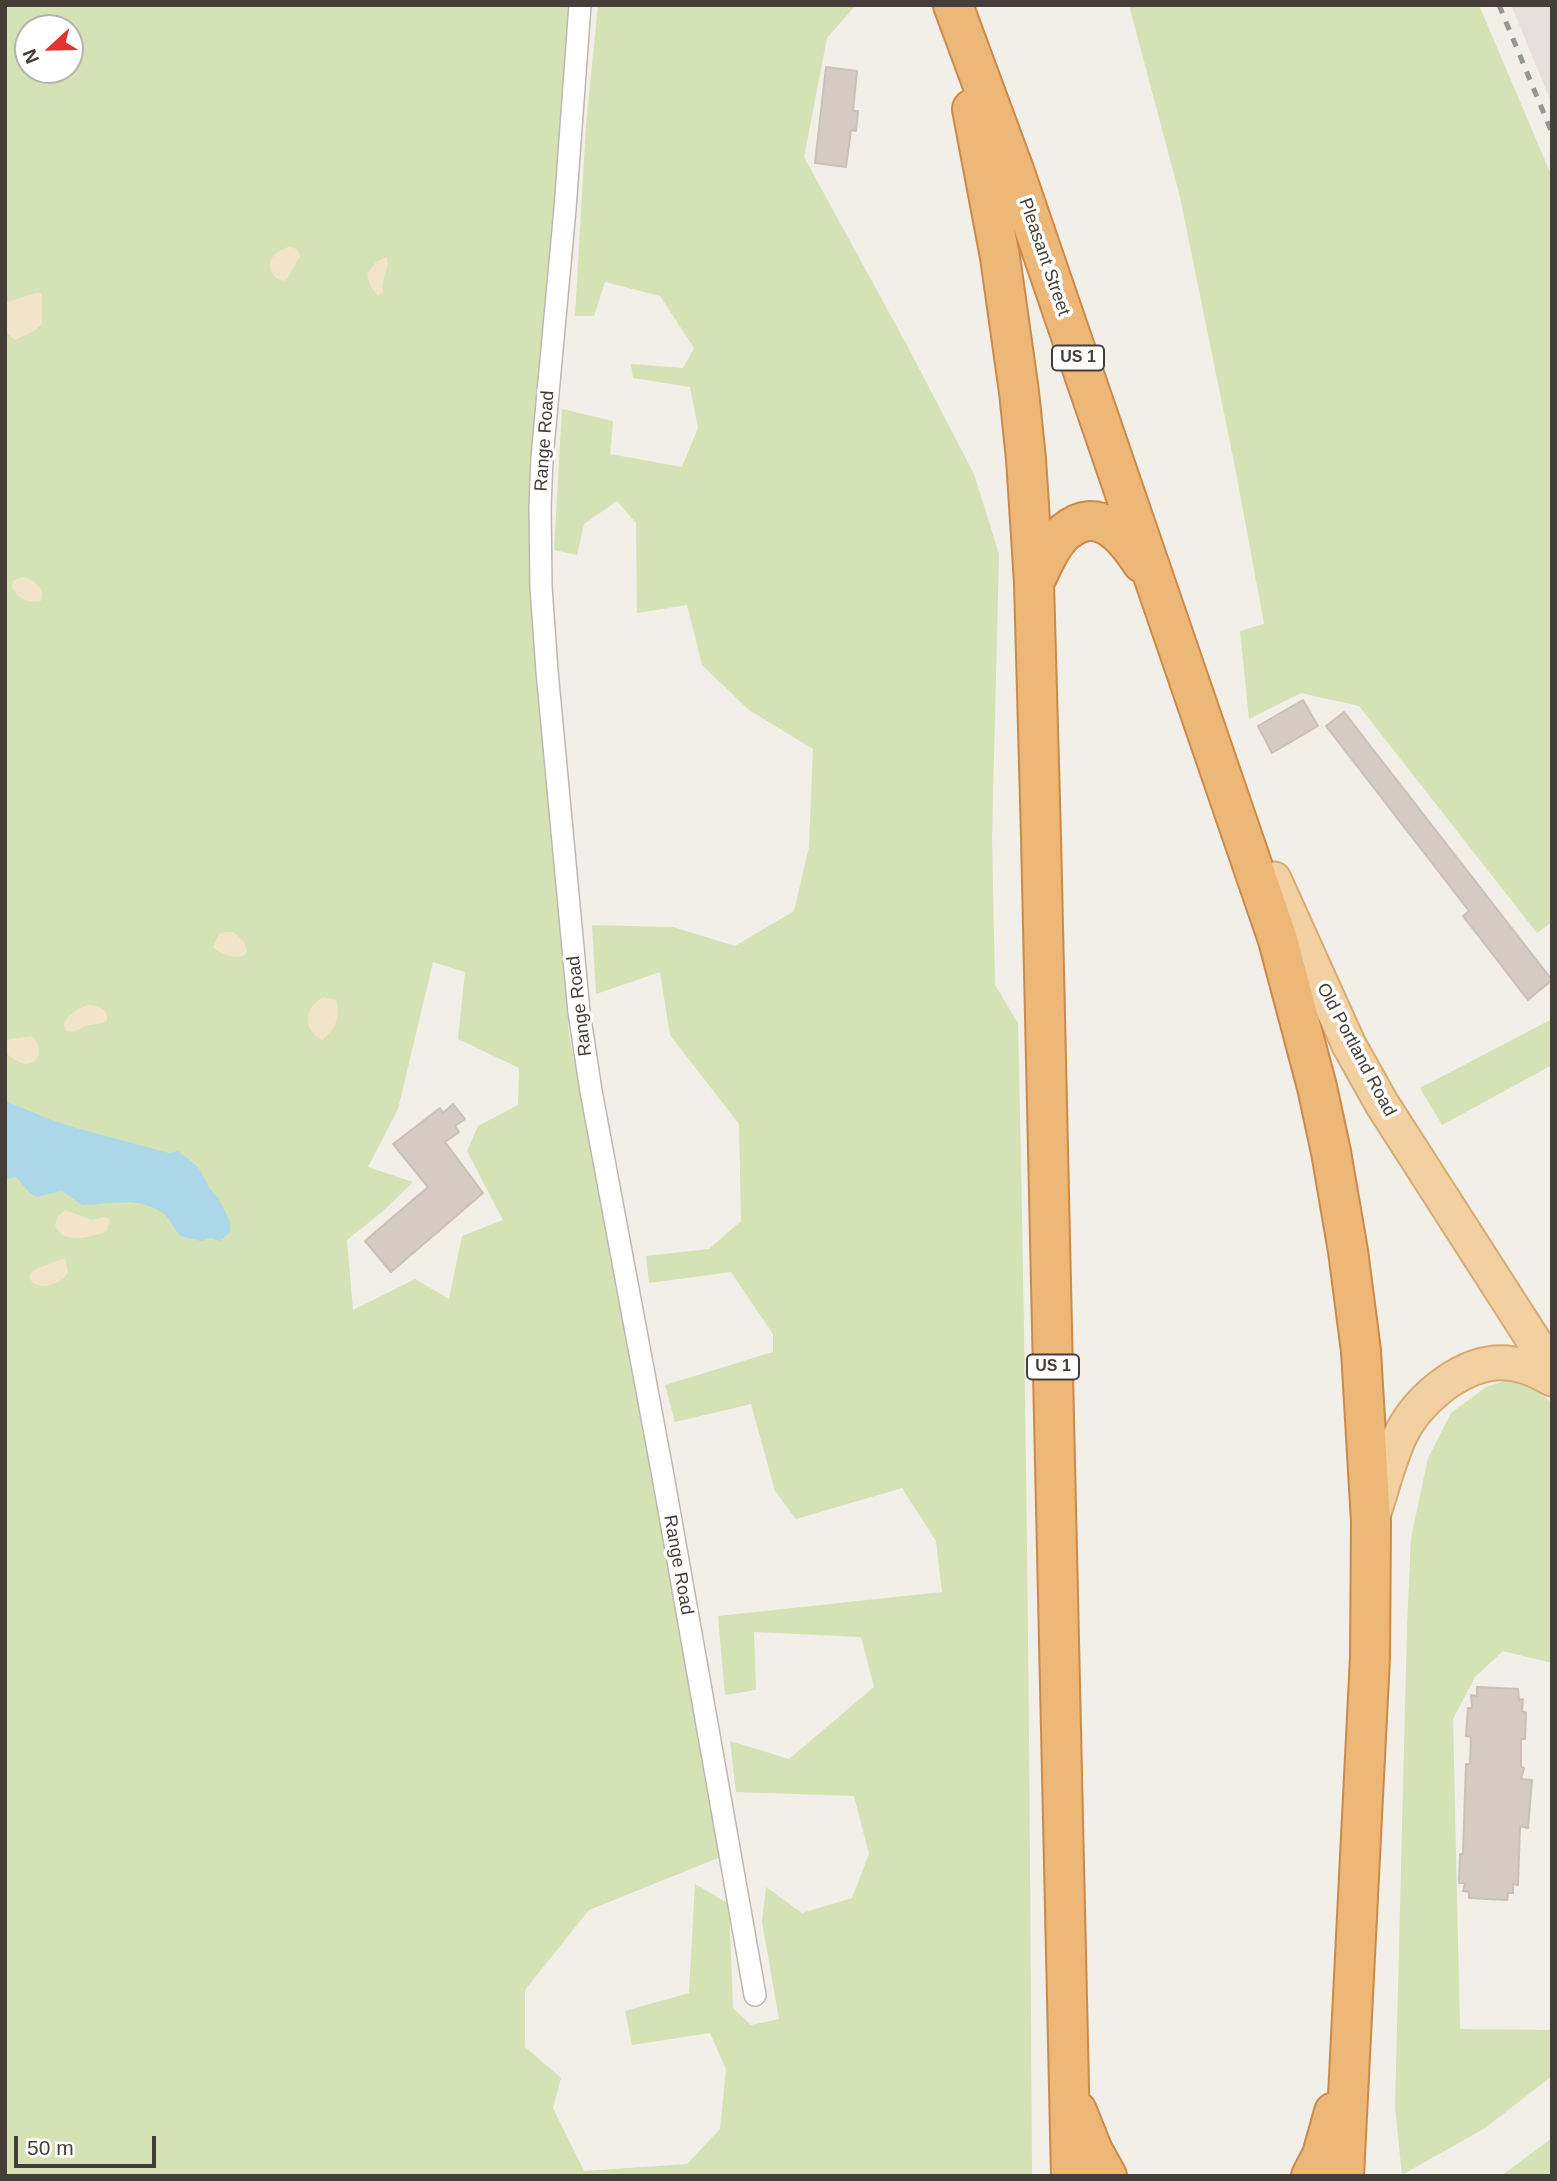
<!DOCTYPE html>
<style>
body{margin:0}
#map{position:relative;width:1557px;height:2181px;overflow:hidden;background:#f2eee8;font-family:Helvetica,sans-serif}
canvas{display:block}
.frame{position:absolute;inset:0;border:7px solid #453e38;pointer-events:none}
.north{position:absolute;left:14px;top:14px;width:70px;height:70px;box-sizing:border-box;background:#fff;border:2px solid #b5b2af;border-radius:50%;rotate:248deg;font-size:19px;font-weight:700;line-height:28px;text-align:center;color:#453e38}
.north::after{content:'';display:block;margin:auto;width:24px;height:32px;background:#e13431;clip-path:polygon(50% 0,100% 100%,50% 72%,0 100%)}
.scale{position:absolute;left:14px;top:2136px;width:142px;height:32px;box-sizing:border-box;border:4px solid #453e38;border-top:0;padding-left:9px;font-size:21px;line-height:24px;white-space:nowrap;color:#453e38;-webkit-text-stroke:5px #fff;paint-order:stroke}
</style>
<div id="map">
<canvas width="1557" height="2181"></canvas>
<div class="frame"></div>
<div class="north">N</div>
<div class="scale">50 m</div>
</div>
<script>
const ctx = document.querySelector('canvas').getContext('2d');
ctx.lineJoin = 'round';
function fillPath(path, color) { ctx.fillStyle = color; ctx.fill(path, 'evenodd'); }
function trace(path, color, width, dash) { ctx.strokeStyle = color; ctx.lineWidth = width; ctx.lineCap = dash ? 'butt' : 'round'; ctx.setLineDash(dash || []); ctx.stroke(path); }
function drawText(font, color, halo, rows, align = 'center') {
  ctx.font = font + ' Helvetica,sans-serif'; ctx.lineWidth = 7; ctx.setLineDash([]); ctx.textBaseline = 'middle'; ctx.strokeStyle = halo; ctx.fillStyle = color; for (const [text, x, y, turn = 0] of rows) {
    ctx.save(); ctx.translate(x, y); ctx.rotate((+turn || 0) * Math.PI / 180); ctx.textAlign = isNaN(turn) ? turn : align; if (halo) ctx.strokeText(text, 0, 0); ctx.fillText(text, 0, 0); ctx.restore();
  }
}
fillPath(new Path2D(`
 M 1511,5 L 1552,5 L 1552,104 Z`), '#e5e0dd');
fillPath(new Path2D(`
 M 5,5 L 571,5 L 570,30 L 530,478 L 535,602 L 569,1034 L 612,1241 L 723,1856 L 589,1910 L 525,1990 L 525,2047 L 561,2078 L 553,2108 L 584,2171 L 687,2164 L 720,2129 L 726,2069 L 710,2033 L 632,2045 L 625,2011 L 689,1993 L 695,1884 L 729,1904 L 733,2008 L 751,2025 L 779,2019 L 762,1922 L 766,1887 L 802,1913 L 852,1898 L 869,1854 L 854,1796 L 736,1792 L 730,1741 L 789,1759 L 874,1687 L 861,1637 L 754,1632 L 756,1690 L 725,1695 L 718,1616 L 942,1592 L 936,1541 L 902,1488 L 796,1519 L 775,1491 L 751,1404 L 675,1422 L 665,1385 L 773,1352 L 773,1334 L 731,1272 L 649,1283 L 646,1256 L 709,1249 L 741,1221 L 739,1124 L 670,1035 L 660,972 L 596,994 L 592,925 L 673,927 L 735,946 L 794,911 L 809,847 L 813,749 L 749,710 L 702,665 L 687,605 L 637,613 L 636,523 L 617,501 L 584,524 L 577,555 L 554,550 L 562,409 L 613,421 L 610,454 L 682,467 L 698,428 L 690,387 L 633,378 L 631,364 L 683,368 L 694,348 L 660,296 L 605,282 L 594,316 L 575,316 L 586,125 L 598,5 L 856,5 L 827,38 L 804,157 L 909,349 L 974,474 L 999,554 L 992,837 L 995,985 L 1018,1023 C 1027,1407 1030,1791 1032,2176 L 5,2176 ZM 28,28 L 70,28 L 70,70 L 28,70 ZM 433,962 L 465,972 L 458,1039 L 519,1068 L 518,1105 L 478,1126 L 467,1151 L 503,1220 L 462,1236 L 449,1299 L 415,1279 L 353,1310 L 347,1240 L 383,1211 L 413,1182 L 368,1167 L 398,1109 Z
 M 1129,5 L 1479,5 L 1552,177 L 1552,922 L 1537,933 L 1359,706 L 1301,693 L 1249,719 L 1240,631 L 1264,624 L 1236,472 L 1180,197 Z
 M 1552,1019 L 1552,1065 L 1442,1125 L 1420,1088 Z
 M 1519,1376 L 1552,1403 L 1552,1663 L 1503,1651 L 1475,1677 L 1453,1719 L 1460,2029 L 1548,2030 L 1552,2028 L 1552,2076 L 1485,2128 L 1402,2175 L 1395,2108 L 1407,1628 L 1411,1538 L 1428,1458 L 1451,1413 L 1486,1387 Z
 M 1552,2138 L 1552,2176 L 1501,2176 Z`), '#d4e2b6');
fillPath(new Path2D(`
 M 51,13 C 73,22 79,22 70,48 L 70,28 L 36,28 L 44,16 Z
 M 289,247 L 297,249 L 300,256 L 287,279 L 283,281 C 261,272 269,252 289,247 Z
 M 384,258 L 387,258 C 390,269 380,280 383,292 L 378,296 L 370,285 L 367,274 L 376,262 Z
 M 35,293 L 42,293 L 42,324 L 34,331 L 15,340 L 5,331 L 5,303 Z
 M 23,577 C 34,580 46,588 41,601 C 27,604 19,599 12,587 L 13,581 Z
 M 226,932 L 234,932 L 244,942 L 247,951 L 243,956 C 231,958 221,955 213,947 L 219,934 Z
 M 323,997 L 336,1000 C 341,1016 335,1031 322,1040 C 302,1029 304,1008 323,997 Z
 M 89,1005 C 99,1005 109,1010 107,1021 C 100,1025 96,1024 89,1025 C 79,1027 77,1034 66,1031 L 64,1026 C 65,1015 79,1008 89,1005 Z
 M 31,1036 C 41,1042 43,1063 27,1064 C 19,1064 12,1057 5,1053 L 5,1040 Z
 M 65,1210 L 92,1220 L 106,1217 L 110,1220 L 107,1231 C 91,1237 63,1246 55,1225 L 58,1216 Z
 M 65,1258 L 68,1272 C 61,1284 43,1291 32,1282 L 29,1277 L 31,1272 L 36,1269 Z`), '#f2e4c9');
fillPath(new Path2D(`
 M 5,1101 L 49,1119 L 76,1128 L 169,1153 L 178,1151 L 198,1167 L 210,1189 L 219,1199 L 230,1222 L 230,1232 L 220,1241 L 211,1238 L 201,1241 L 180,1236 C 175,1230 170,1219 164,1214 C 139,1195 109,1205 82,1205 L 62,1191 L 37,1197 L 30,1193 L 16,1177 L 5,1179 Z`), '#acd7e8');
const building = new Path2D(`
 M 826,67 L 857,71 L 853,111 L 858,111 L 856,131 L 851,130 L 846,167 L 815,163 Z
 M 1303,700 L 1318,726 L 1272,753 L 1258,726 Z
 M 1344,712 L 1552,980 L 1528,1000 L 1463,916 L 1469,911 L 1326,726 Z
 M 453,1104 L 465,1119 L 455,1126 L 459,1132 L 445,1142 L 483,1193 L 391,1272 L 365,1241 L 428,1187 L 393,1144 L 440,1108 L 443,1113 Z
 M 1477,1687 L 1518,1689 L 1519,1700 L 1523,1699 L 1522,1711 L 1526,1713 L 1525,1739 L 1521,1739 L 1521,1766 L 1524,1768 L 1521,1779 L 1532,1780 L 1528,1828 L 1520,1826 L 1518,1885 L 1513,1884 L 1513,1893 L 1508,1893 L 1507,1900 L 1469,1898 L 1469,1892 L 1463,1891 L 1465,1883 L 1459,1883 L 1460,1854 L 1463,1854 L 1466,1764 L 1470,1764 L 1471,1737 L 1466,1736 L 1468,1708 L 1472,1708 L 1471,1695 L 1477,1696 Z`);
fillPath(building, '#d5cbc2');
trace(building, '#ccbfb3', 2);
const street = new Path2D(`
 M 580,5 L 565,209 L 542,458 L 540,507 L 541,587 L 547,671 L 579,1012 L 591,1091 L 663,1476 L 755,1995`);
const primary = new Path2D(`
 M 1274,879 L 1349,1045 L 1382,1104 L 1552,1369
 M 1374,1513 C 1382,1488 1389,1460 1400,1436 C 1416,1402 1456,1367 1495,1363 C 1516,1361 1534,1369 1552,1379`);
const highway = new Path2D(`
 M 953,5 L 1014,170 L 1278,940 L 1317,1087 L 1331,1152 L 1348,1251 L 1361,1351 L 1371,1522 L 1370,1657 L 1344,2176
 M 972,109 L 1000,257 L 1019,392 L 1026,459 L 1034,583 L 1041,837 L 1071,2176
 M 1034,583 C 1042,567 1050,545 1065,532 C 1098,504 1124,535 1142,563
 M 1077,2111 L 1093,2151 L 1107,2176
 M 1311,2176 L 1322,2155 L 1334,2112`);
trace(street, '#bfb7af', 24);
trace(primary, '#d6ab73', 37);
trace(highway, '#cb8a49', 42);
trace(street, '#fff', 21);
trace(primary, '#f2d0a1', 33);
trace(highway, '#edb778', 38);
trace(new Path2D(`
 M 1499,5 L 1552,133`), '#969696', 5, [9, 9]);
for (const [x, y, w] of [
 [1078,358,52],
 [1053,1367,52]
]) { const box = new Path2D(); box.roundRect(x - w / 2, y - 12.5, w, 25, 5); ctx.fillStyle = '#fff'; ctx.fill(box); trace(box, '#453e38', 2); }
drawText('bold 16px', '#453e38', null, [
 ["US 1",1078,358],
 ["US 1",1053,1367]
]);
drawText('18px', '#453e38', '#fff', [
 ["Pleasant Street",1044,257,71],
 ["Range Road",545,441,-86],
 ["Range Road",580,1006,-97],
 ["Old Portland Road",1356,1050,62],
 ["Range Road",678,1565,80]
]);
</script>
